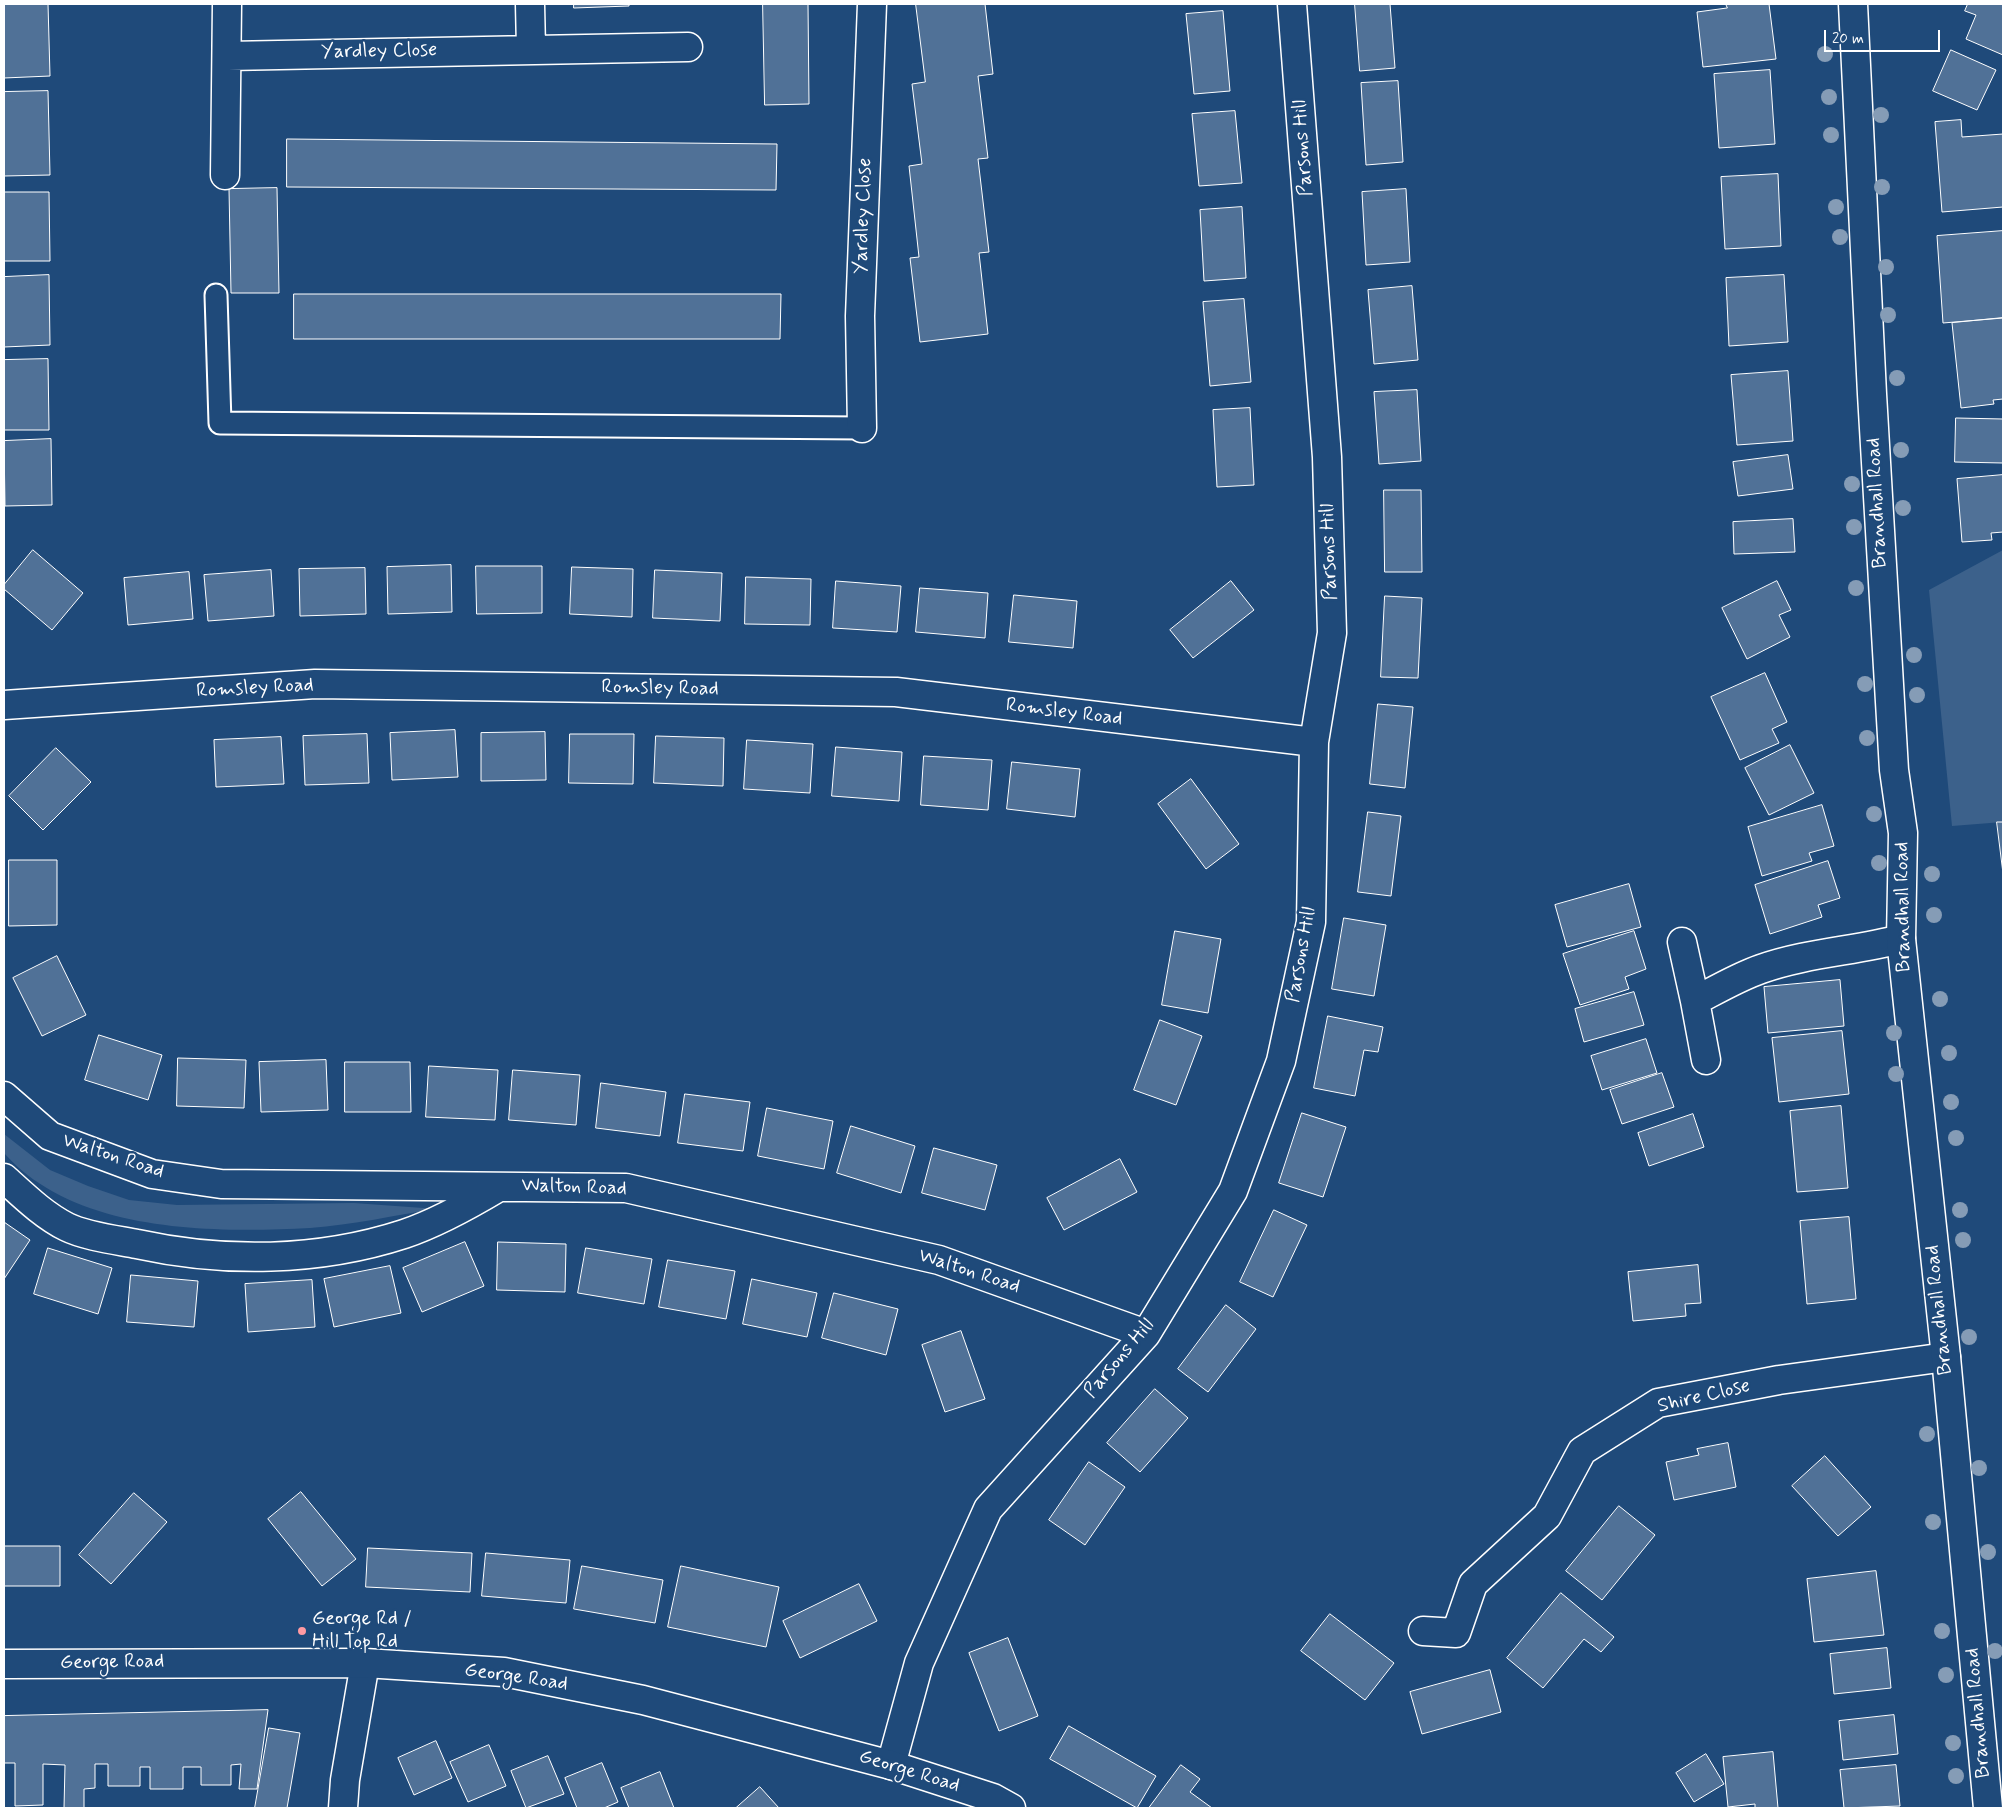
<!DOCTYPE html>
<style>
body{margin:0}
#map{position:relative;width:2007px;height:1812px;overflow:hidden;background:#1f4a7a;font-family:Mynerve,sans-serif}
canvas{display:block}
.frame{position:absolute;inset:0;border:5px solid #fff;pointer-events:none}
.scale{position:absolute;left:1824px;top:30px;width:116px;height:22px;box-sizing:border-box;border:2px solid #fff;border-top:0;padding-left:6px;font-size:15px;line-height:18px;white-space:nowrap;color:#fff;-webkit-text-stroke:4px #1f4a7a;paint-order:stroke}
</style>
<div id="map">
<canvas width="2007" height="1812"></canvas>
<div class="frame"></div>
<div class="scale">20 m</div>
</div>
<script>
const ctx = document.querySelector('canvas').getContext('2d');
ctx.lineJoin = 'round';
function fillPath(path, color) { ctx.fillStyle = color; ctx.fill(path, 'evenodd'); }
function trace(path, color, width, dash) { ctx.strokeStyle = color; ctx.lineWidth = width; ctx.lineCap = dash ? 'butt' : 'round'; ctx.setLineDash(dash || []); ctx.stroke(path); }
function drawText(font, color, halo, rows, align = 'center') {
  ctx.font = font + ' Mynerve,sans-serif'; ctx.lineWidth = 5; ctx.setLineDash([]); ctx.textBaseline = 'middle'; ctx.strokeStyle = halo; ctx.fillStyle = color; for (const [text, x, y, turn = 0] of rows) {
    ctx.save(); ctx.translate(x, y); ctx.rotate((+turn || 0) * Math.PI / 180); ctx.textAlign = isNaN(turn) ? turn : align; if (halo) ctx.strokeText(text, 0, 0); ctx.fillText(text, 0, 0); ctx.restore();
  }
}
fillPath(new Path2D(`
 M 2003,550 L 2003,822 L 1952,826 L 1929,590 Z
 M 4,1134 L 50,1170 L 88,1186 L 129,1200 L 177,1205 L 354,1203 L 437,1209 C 395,1215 353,1225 310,1228 C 212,1233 75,1233 4,1153 Z`), '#3c618b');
const building = new Path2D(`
 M 4,4 L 48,4 L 50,76 L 4,78 Z
 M 574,4 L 629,4 L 629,6 L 574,8 Z
 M 763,4 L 808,4 L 809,104 L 765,105 Z
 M 916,4 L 985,4 L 993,74 L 978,76 L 988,158 L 978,159 L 989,252 L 979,253 L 988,334 L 920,342 L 910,258 L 919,257 L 909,166 L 922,164 L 912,84 L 925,82 Z
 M 1355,4 L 1390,4 L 1395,68 L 1360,71 Z
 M 1726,4 L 1769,4 L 1776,59 L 1703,67 L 1697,12 L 1727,8 Z
 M 1968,4 L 2003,4 L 2003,55 L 1966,39 L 1976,15 L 1965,11 Z
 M 1223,11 L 1230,91 L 1194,94 L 1186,14 Z
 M 1951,50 L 1996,70 L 1977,110 L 1933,91 Z
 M 1770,70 L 1775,144 L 1719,148 L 1714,74 Z
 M 1398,81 L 1403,162 L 1366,165 L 1361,83 Z
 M 48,91 L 50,175 L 4,176 L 4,92 Z
 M 1235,111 L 1242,183 L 1199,186 L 1192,114 Z
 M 1961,120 L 1962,137 L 2003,134 L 2003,207 L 1942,212 L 1935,122 Z
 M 287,139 L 777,144 L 776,190 L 287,187 Z
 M 1778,174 L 1781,246 L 1725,249 L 1721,177 Z
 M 277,188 L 279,293 L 231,293 L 229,189 Z
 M 1406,189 L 1410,262 L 1366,265 L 1362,192 Z
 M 4,192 L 49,192 L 50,261 L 4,261 Z
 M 1242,207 L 1246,278 L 1204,281 L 1200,210 Z
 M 2003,231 L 2003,318 L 1943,323 L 1937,236 Z
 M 49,275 L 50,345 L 4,347 L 4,277 Z
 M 1784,275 L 1788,342 L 1729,346 L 1726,278 Z
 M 1412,286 L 1418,360 L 1374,364 L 1368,290 Z
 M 294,294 L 781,294 L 780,339 L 294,339 Z
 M 1244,299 L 1251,382 L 1210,386 L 1203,302 Z
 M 2003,318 L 2003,399 L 1993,400 L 1994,404 L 1961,408 L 1952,323 Z
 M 48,359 L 49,430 L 4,430 L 4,360 Z
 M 1788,371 L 1793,441 L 1737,445 L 1731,375 Z
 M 1417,390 L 1421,461 L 1379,464 L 1374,392 Z
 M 1250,408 L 1254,485 L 1217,487 L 1213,410 Z
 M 1956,418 L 2003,419 L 2003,463 L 1955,462 Z
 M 51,439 L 52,505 L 5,506 L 4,441 Z
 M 1788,455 L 1793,489 L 1738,496 L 1733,462 Z
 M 2003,475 L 2003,532 L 1991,533 L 1992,540 L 1962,542 L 1957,479 Z
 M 1384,490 L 1421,490 L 1422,572 L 1385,572 Z
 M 1793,519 L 1795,552 L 1734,554 L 1733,522 Z
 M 33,550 L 83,593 L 52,630 L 4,589 L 4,585 Z
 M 451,565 L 452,612 L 388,614 L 387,567 Z
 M 476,566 L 542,566 L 542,613 L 477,614 Z
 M 572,567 L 633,569 L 632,617 L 570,614 Z
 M 365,568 L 366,614 L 300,616 L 299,569 Z
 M 271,570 L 274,616 L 208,621 L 204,575 Z
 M 655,570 L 722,573 L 720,621 L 653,618 Z
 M 189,572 L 193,619 L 128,625 L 124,578 Z
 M 746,577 L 811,579 L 810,625 L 745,624 Z
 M 836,581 L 901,586 L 897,632 L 833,628 Z
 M 1231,581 L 1254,610 L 1193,658 L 1170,630 Z
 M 1777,581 L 1791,610 L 1779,615 L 1790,637 L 1747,659 L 1722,608 Z
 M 920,588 L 988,593 L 985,638 L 916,632 Z
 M 1014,595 L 1077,601 L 1073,648 L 1009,642 Z
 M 1385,596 L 1422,598 L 1418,678 L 1381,677 Z
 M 1765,673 L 1787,722 L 1772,729 L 1779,743 L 1740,760 L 1711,697 Z
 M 1378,704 L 1413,707 L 1405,788 L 1370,784 Z
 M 455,730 L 458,777 L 392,780 L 390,733 Z
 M 545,732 L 546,780 L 481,781 L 481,733 Z
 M 367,734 L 369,783 L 305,785 L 303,736 Z
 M 570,734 L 634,734 L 633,784 L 569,783 Z
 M 656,736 L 724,738 L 723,786 L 654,783 Z
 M 281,737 L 284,784 L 216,787 L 214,740 Z
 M 747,740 L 813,744 L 810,793 L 744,789 Z
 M 1790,745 L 1814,793 L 1769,815 L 1745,768 Z
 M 836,747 L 902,752 L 899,801 L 832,796 Z
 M 56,748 L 91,782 L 43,830 L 9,796 Z
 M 924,756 L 992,760 L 988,810 L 921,805 Z
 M 1012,762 L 1080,769 L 1075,817 L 1007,809 Z
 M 1191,779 L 1239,844 L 1206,869 L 1158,804 Z
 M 1822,805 L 1834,846 L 1809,853 L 1812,861 L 1762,876 L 1748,827 Z
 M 1368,812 L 1401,816 L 1391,896 L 1358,892 Z
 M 1997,822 L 2003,822 L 2003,873 Z
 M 9,860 L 57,860 L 57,925 L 9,926 Z
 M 1828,861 L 1840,898 L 1818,905 L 1822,917 L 1770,934 L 1755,885 Z
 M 1629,884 L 1641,927 L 1567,947 L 1555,905 Z
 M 1344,918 L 1386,925 L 1374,996 L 1332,989 Z
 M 1175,931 L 1221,939 L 1208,1013 L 1162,1005 Z
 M 1634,931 L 1646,969 L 1625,977 L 1629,989 L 1580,1005 L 1563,954 Z
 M 57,956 L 86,1015 L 42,1036 L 13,978 Z
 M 1840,980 L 1844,1026 L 1768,1033 L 1764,987 Z
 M 1634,992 L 1644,1025 L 1584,1042 L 1575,1009 Z
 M 1328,1016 L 1383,1027 L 1378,1052 L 1364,1050 L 1355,1096 L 1314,1088 Z
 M 1160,1020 L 1202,1036 L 1176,1105 L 1134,1090 Z
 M 1842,1031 L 1849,1094 L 1779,1102 L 1772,1038 Z
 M 99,1035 L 162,1055 L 148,1100 L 85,1080 Z
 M 1646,1039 L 1657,1073 L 1602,1090 L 1591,1056 Z
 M 178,1058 L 246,1060 L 244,1108 L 177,1106 Z
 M 326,1060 L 328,1110 L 261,1112 L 259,1062 Z
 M 345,1062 L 410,1062 L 411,1112 L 345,1112 Z
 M 429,1066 L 498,1070 L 495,1120 L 426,1117 Z
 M 513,1070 L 580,1075 L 576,1125 L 509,1120 Z
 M 1662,1073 L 1674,1107 L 1622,1124 L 1610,1090 Z
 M 601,1083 L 666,1092 L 660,1136 L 596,1128 Z
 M 685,1094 L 750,1102 L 743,1151 L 678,1143 Z
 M 1841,1106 L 1848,1188 L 1797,1192 L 1790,1111 Z
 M 767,1108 L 833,1121 L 824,1169 L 758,1156 Z
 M 1302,1113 L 1346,1127 L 1323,1197 L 1279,1183 Z
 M 1693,1114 L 1704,1147 L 1649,1166 L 1638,1133 Z
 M 851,1126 L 915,1146 L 901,1193 L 837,1173 Z
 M 934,1148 L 997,1165 L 985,1210 L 922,1193 Z
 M 1120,1159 L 1137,1192 L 1064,1230 L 1047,1198 Z
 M 1274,1210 L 1307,1225 L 1273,1297 L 1240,1282 Z
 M 1849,1217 L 1856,1299 L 1807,1304 L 1800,1221 Z
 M 4,1222 L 30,1240 L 4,1279 Z
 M 465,1242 L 484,1286 L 422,1312 L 403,1268 Z
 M 498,1242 L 566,1244 L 565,1292 L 497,1290 Z
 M 48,1248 L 112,1268 L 98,1314 L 34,1294 Z
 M 586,1248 L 652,1259 L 644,1304 L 578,1293 Z
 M 668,1260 L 735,1271 L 726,1319 L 659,1307 Z
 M 1698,1265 L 1701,1303 L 1685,1304 L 1686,1316 L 1633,1321 L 1628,1272 Z
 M 390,1266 L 401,1313 L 334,1327 L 324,1279 Z
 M 131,1275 L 198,1281 L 194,1327 L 127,1322 Z
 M 752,1279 L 817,1293 L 807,1337 L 743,1324 Z
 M 312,1280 L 315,1327 L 248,1332 L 245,1284 Z
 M 834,1293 L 898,1309 L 886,1355 L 822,1338 Z
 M 1226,1305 L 1256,1329 L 1208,1392 L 1178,1369 Z
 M 961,1331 L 985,1399 L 945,1412 L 922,1345 Z
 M 1155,1389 L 1188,1418 L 1140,1472 L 1107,1443 Z
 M 1728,1443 L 1736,1487 L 1674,1500 L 1666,1462 L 1699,1455 L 1697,1449 Z
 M 1825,1456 L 1871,1507 L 1838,1536 L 1792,1486 Z
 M 1089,1462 L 1125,1487 L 1085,1545 L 1049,1520 Z
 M 301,1492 L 356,1559 L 322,1586 L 268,1519 Z
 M 134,1493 L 167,1522 L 111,1584 L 79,1555 Z
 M 1619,1506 L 1655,1535 L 1602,1600 L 1566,1571 Z
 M 4,1546 L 60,1546 L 60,1586 L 4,1586 Z
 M 368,1548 L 472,1553 L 470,1592 L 366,1587 Z
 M 486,1553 L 570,1560 L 566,1603 L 482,1596 Z
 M 582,1566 L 663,1580 L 655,1623 L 574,1609 Z
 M 681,1566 L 779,1587 L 766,1647 L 668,1627 Z
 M 1876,1571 L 1884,1635 L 1814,1642 L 1807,1579 Z
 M 859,1584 L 877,1621 L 800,1658 L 783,1621 Z
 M 1561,1593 L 1614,1637 L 1601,1652 L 1584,1639 L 1543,1688 L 1507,1658 Z
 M 1330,1614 L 1394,1663 L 1365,1700 L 1301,1651 Z
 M 1008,1638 L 1038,1716 L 999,1731 L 969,1653 Z
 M 1887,1648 L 1891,1688 L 1834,1694 L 1830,1654 Z
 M 1490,1670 L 1501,1712 L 1422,1734 L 1410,1692 Z
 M 268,1710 L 257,1789 L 239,1789 L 241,1764 L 231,1765 L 231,1785 L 201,1785 L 201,1767 L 183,1767 L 183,1789 L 150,1789 L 150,1767 L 140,1767 L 140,1786 L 108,1786 L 108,1764 L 95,1764 L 95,1788 L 84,1789 L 84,1808 L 64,1808 L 65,1765 L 43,1764 L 43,1805 L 15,1806 L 15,1763 L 4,1763 L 4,1716 Z
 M 1894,1715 L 1898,1754 L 1843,1760 L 1839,1721 Z
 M 1069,1726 L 1156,1776 L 1137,1808 L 1050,1759 Z
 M 269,1728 L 300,1733 L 287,1808 L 255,1808 Z
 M 436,1741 L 452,1778 L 414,1795 L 398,1758 Z
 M 489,1745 L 506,1786 L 468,1802 L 450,1762 Z
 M 1773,1752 L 1778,1808 L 1755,1808 L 1755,1804 L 1728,1807 L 1723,1757 Z
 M 1706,1754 L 1724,1784 L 1694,1802 L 1676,1773 Z
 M 548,1756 L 564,1794 L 526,1808 L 511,1771 Z
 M 602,1763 L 618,1802 L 604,1808 L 577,1808 L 565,1778 Z
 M 1181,1765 L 1200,1779 L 1190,1792 L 1212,1808 L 1149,1808 Z
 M 1896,1765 L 1900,1806 L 1844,1808 L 1840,1770 Z
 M 660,1772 L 674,1808 L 629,1808 L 621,1788 Z
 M 760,1787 L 779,1808 L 736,1808 Z`);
fillPath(building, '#507197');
trace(building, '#fff', 1);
const service = new Path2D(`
 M 216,295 L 220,423 L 862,428`);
const minor = new Path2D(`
 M 530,4 L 531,49
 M 228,56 L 688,47
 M 225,175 L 227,4
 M 862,428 L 860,316 L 872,4
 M 4,705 L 315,684 L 896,692 L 1314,742
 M 1682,942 L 1695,1001
 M 1706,1060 L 1695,1001 C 1716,990 1738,977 1761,969 C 1806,953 1855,951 1901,939
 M 4,1096 L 50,1136 L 152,1174 L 221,1184 L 626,1188 L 939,1260 L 1146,1334
 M 4,1178 C 23,1195 43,1215 67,1227 C 85,1236 116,1240 137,1244 C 224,1263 318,1262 404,1234 C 437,1223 469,1205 499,1187
 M 1423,1631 L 1456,1633 L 1473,1584 L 1547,1516 L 1582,1451 L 1658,1403 L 1779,1380 L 1946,1357
 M 891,1765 L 919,1663 L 988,1509 L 1146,1334 L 1233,1191 L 1281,1061 L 1311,922 L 1314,742 L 1332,633 L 1327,457 L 1292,4
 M 343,1808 L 345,1780 L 365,1663`);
const tertiary = new Path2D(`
 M 1853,4 L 1872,394 L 1894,770 L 1903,833 L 1901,939 L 1946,1357 L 1988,1808
 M 4,1664 L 365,1663 L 504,1672 L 643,1700 L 891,1765 L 993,1798 L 1011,1808`);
trace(service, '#fff', 25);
trace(minor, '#fff', 31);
trace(tertiary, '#fff', 31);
trace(service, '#1f4a7a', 21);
trace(minor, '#1f4a7a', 28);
trace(tertiary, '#1f4a7a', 28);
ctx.fillStyle = '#859cb6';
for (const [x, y] of [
 [1825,54],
 [1829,97],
 [1881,115],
 [1831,135],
 [1882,187],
 [1836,207],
 [1840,237],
 [1886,267],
 [1888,315],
 [1897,378],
 [1901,450],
 [1852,484],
 [1903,508],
 [1854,527],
 [1856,588],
 [1914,655],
 [1865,684],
 [1917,695],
 [1867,738],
 [1874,814],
 [1879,863],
 [1932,874],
 [1934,915],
 [1940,999],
 [1894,1033],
 [1949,1053],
 [1896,1074],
 [1951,1102],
 [1956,1138],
 [1960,1210],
 [1963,1240],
 [1969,1337],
 [1927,1434],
 [1979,1468],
 [1933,1522],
 [1988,1552],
 [1942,1631],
 [1995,1651],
 [1946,1675],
 [1953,1743],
 [1956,1776]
]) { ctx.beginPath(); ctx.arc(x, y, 8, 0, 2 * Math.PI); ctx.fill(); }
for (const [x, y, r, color] of [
 [302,1631,5,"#ff9aa2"]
]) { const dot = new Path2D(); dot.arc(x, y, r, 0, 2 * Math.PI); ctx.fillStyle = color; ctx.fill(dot); trace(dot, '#1f4a7a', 2); }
drawText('20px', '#fff', '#1f4a7a', [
 ["Yardley Close",379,52,-1],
 ["Parsons Hill",1304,148,-94],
 ["Yardley Close",864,216,-88],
 ["Brandhall Road",1878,503,-93],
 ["Parsons Hill",1330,552,-92],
 ["Romsley Road",255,689,-3],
 ["Romsley Road",660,689,1],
 ["Romsley Road",1064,713,7],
 ["Brandhall Road",1904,907,-91],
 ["Parsons Hill",1302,955,-80],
 ["Walton Road",113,1157,18],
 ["Walton Road",574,1188,2],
 ["Walton Road",969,1272,18],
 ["Brandhall Road",1940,1310,-96],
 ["Parsons Hill",1120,1359,-50],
 ["Shire Close",1704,1397,-13],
 ["George Road",112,1663,-1],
 ["George Road",516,1678,8],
 ["Brandhall Road",1979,1713,-95],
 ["George Road",909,1772,17]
]);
drawText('20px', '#fff', '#1f4a7a', [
 ["George Rd /",312,1620],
 ["Hill Top Rd",312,1643]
], 'left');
</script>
